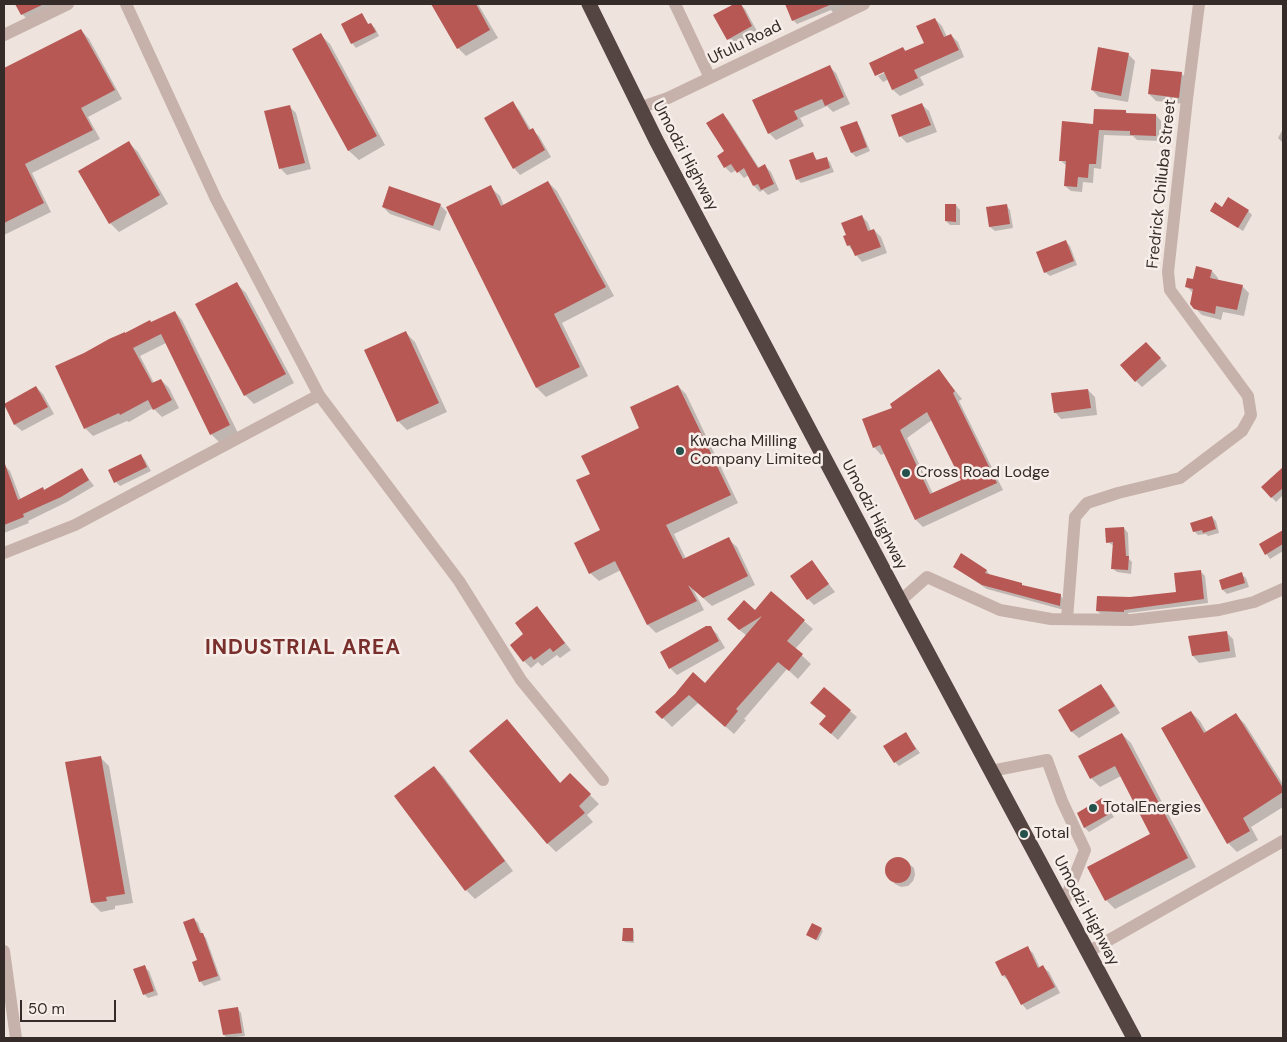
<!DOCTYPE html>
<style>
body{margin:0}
#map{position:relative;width:1287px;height:1042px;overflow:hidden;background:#efe3de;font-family:"DM Sans",sans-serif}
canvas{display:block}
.frame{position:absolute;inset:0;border:5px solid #352b29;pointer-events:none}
.scale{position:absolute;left:20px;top:1000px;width:96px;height:22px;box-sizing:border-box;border:2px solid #352b29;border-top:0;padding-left:6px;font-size:15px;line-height:18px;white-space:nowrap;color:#352b29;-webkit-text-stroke:4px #f7eeea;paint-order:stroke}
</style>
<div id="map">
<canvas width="1287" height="1042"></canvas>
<div class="frame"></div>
<div class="scale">50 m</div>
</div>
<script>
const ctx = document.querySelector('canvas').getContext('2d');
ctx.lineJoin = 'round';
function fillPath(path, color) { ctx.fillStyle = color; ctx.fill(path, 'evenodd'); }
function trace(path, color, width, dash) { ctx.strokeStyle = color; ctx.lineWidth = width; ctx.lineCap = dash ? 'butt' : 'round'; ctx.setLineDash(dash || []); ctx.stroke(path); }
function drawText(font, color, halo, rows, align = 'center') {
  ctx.font = font + ' "DM Sans",sans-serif'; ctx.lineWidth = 5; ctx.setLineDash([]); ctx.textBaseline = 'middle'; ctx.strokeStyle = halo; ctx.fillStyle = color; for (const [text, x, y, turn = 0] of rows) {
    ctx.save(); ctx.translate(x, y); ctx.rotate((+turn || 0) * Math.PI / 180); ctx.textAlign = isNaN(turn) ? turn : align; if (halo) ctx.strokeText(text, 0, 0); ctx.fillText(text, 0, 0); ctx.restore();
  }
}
fillPath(new Path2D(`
 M 16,4 L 67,4 L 30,22 L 22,14 Z
 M 432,4 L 478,4 L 498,38 L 466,56 L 458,48 Z
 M 736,4 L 740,4 L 745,9 L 758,33 L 734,46 L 728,39 L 715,15 Z
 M 786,4 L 855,4 L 834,14 L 831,10 L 797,24 L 793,20 Z
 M 362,15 L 369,25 L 371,24 L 375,28 L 379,36 L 356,48 L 352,43 Z
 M 935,19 L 942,26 L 947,37 L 951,35 L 958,42 L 964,57 L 920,77 L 924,85 L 900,96 L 893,90 L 889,79 L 883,82 L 878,76 L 890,70 L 889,68 L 877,74 L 877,76 L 871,63 L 903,48 L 906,51 L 926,44 L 918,27 Z
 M 81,30 L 89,39 L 122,99 L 88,117 L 100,139 L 32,173 L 51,212 L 4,235 L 4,70 Z
 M 321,35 L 330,44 L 385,145 L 359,160 L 349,151 L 294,49 Z
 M 1128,54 L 1135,61 L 1128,102 L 1099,97 L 1092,90 Z
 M 830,67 L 836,73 L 850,104 L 833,112 L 827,106 L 800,118 L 804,126 L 776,140 L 769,133 Z
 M 1182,74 L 1188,80 L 1185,104 L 1156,101 L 1149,94 Z
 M 512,103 L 519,110 L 531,130 L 532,130 L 539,136 L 551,157 L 520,175 L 514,168 Z
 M 922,105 L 929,111 L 937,132 L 907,143 L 900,136 Z
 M 289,106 L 296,113 L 311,169 L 287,175 L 281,169 L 266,112 Z
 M 1126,112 L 1128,114 L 1156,115 L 1161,121 L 1161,141 L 1137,140 L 1133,136 L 1104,135 L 1101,169 L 1094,168 L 1093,183 L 1083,182 L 1082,192 L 1071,191 L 1065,186 L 1067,166 L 1060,160 L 1094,125 Z
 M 723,114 L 729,121 L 759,168 L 765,166 L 771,172 L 779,190 L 768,195 L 763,190 L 760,192 L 754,186 L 749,175 L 744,178 L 737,170 L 731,173 L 725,167 L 726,152 Z
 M 856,122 L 860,127 L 870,151 L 856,157 L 852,153 L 842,128 Z
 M 1283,129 L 1283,143 L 1278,138 Z
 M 129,143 L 138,152 L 168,204 L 119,232 L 110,223 Z
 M 813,154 L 818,161 L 826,158 L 830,162 L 834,172 L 801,183 L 797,179 Z
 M 548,182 L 557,191 L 614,296 L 562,323 L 588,376 L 546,397 L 537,388 L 448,208 L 490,187 L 500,196 L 504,206 Z
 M 440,205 L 447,212 L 440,231 L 390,214 L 383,207 Z
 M 956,205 L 960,210 L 960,225 L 950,225 L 946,221 Z
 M 1006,205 L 1010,210 L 1013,228 L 995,231 L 990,227 Z
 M 1223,208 L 1248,211 L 1252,215 L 1243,231 L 1212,211 Z
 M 862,216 L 868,223 L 871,231 L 874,230 L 881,237 L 887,253 L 862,262 L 848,245 L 847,235 Z
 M 1066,242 L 1070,246 L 1077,265 L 1050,276 L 1045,272 Z
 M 1212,271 L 1218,278 L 1218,280 L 1242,286 L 1249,293 L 1244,316 L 1223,312 L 1221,320 L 1202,315 L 1195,308 L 1194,294 L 1187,287 L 1194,280 Z
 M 237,284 L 246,293 L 294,383 L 254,404 L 245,395 Z
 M 175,312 L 182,320 L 238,433 L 219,442 L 211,434 L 166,343 L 140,356 L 154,383 L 161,380 L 169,388 L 179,408 L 162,417 L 153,408 L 129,422 L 127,421 L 93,436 L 85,428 L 57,367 Z
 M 406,333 L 415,342 L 447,412 L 407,430 L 398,421 Z
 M 1153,350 L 1167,366 L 1142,387 L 1136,381 Z
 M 939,371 L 962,399 L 959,401 L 1003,490 L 923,527 L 916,520 L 885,453 L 881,455 L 874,447 L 894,408 ZM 932,420 L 962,481 L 933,494 L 907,438 Z
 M 678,386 L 686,394 L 738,503 L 674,534 L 686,559 L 728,539 L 737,547 L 755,585 L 712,606 L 693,589 L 704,610 L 656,633 L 648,625 L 621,570 L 599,581 L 590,573 L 602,531 L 591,474 L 641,428 Z
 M 36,387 L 43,394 L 54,414 L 22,431 L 15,425 L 4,405 Z
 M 1088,390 L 1095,397 L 1097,415 L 1061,419 L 1055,412 Z
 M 141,456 L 145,460 L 151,471 L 120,486 L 116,482 Z
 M 4,465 L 10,471 L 21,500 L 45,491 L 82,470 L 94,486 L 67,502 L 28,521 L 29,523 L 4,533 Z
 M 1281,471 L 1283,473 L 1283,495 L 1276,502 L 1262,487 Z
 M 1212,517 L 1216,521 L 1219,533 L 1208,536 L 1206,534 L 1198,535 L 1194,531 Z
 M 1124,528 L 1128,533 L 1129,559 L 1132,562 L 1131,574 L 1117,572 L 1112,568 L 1114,546 L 1108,542 Z
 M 1283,532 L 1283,551 L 1270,559 L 1260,545 Z
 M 812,562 L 835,592 L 814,605 L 808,599 Z
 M 954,567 L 986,570 L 990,575 L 1023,587 L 1060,595 L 1064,600 L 1064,610 L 987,589 Z
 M 1201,572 L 1205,576 L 1208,603 L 1128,613 L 1128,616 L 1102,615 L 1097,611 L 1130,599 L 1177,593 Z
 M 1241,574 L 1246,578 L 1249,587 L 1227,594 L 1223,590 L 1220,581 Z
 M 772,593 L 813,629 L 795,649 L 811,664 L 798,679 L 787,669 L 744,719 L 746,720 L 734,734 L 698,703 L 672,727 L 657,712 L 706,685 L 747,636 L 737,628 L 755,612 Z
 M 537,608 L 571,650 L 560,658 L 557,655 L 542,666 L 538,662 L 531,668 L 524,661 L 525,634 Z
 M 710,627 L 717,634 L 725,648 L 677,675 L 670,668 L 661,652 Z
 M 1226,632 L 1233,639 L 1236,657 L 1199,663 L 1193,656 Z
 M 1101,686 L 1107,692 L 1120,713 L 1079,738 L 1072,732 L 1060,711 Z
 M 824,689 L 857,717 L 838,740 L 828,731 Z
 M 1191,712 L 1200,721 L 1207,733 L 1236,715 L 1245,724 L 1283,784 L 1283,807 L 1251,827 L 1258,840 L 1237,852 L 1228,843 Z
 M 507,721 L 561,784 L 570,775 L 599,804 L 587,815 L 593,822 L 556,852 L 547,843 Z
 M 905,733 L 920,753 L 899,766 L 895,762 Z
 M 1122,734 L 1131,743 L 1196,867 L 1115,909 L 1106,900 L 1152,834 L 1121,776 L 1100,787 L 1091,778 Z
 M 100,757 L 109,766 L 133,903 L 115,906 L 115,909 L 101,912 L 92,903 Z
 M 434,767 L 443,776 L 513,871 L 475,899 L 466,890 Z
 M 1102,800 L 1114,817 L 1089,832 L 1085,828 L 1078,813 Z
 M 897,858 L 903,859 L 914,868 L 915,875 L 913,881 L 908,886 L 901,887 L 895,884 L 887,873 L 887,866 L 890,860 Z
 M 194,919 L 198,923 L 202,934 L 206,938 L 221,980 L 204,986 L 200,981 Z
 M 633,929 L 634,931 L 634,943 L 625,942 L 623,940 Z
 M 821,929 L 823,931 L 818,941 L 808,935 Z
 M 1027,948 L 1033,953 L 1040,968 L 1043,967 L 1049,972 L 1060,993 L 1027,1010 L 1022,1004 L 1009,981 L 1003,976 Z
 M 144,967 L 149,971 L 158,995 L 148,998 L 144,994 Z
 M 237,1008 L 241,1013 L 245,1036 L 227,1038 L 224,1035 Z`), '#0003');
fillPath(new Path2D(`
 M 15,4 L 44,4 L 21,15 Z
 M 431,4 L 476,4 L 490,30 L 457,49 Z
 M 734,4 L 741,4 L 752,26 L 727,40 L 713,15 Z
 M 785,4 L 832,4 L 792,21 Z
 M 362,13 L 368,24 L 371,23 L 376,32 L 351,44 L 341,24 Z
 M 935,18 L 944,37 L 951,34 L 959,50 L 914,70 L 918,78 L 892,90 L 884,72 L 875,76 L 869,63 L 903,47 L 905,51 L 924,43 L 916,26 Z
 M 81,29 L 115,90 L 81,108 L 93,130 L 25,164 L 44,203 L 4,223 L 4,68 Z
 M 321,33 L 377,136 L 348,151 L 292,49 Z
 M 1098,47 L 1129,53 L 1121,96 L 1091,90 Z
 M 830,65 L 844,97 L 825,106 L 822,99 L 794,111 L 798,119 L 768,134 L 752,100 Z
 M 1151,69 L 1182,72 L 1179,98 L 1148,94 Z
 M 513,101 L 529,130 L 533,128 L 545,150 L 513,169 L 484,118 Z
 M 922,103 L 931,125 L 899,137 L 891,115 Z
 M 290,105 L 305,163 L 279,169 L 264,111 Z
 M 1094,109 L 1126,110 L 1126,113 L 1156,114 L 1156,136 L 1130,135 L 1130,131 L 1099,130 L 1096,164 L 1089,164 L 1088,178 L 1078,177 L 1077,187 L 1064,186 L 1066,161 L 1059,161 L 1062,121 L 1093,124 Z
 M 723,113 L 758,168 L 765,164 L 774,184 L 761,190 L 758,184 L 753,186 L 744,168 L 737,173 L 731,164 L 724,168 L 717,156 L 724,151 L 706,123 Z
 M 857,121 L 867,147 L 851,153 L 840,127 Z
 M 129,141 L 160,195 L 109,224 L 78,171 Z
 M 813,152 L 816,160 L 827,157 L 830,168 L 796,180 L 789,160 Z
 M 548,181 L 606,287 L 554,314 L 580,367 L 536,388 L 446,207 L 491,185 L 501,206 Z
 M 389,186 L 441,204 L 433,226 L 382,207 Z
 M 1228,197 L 1249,210 L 1238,228 L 1210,211 L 1215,202 L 1222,207 Z
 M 945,204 L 956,204 L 956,222 L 945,221 Z
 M 1007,204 L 1010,224 L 989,227 L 986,207 Z
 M 862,215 L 868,231 L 874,229 L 881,247 L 855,256 L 850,245 L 847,246 L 843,236 L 846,235 L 841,223 Z
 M 1066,240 L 1074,261 L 1044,273 L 1036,252 Z
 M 1196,266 L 1212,270 L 1210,278 L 1243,285 L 1237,310 L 1216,306 L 1215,314 L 1194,309 L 1190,304 L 1193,289 L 1185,287 L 1187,278 L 1193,279 Z
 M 237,282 L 286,374 L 244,396 L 195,304 Z
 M 175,311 L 230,425 L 210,435 L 161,334 L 133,348 L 152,383 L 161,379 L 172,400 L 153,410 L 148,400 L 120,415 L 119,413 L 84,429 L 55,366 L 84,353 L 109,339 L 125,332 L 125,333 L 150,320 L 151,322 Z
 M 406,331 L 439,403 L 397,422 L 364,350 Z
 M 1146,342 L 1161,358 L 1135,382 L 1120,365 Z
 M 939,369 L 955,391 L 953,393 L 997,483 L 915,520 L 880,445 L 873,448 L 862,419 L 892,408 L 890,404 ZM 927,412 L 961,480 L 930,494 L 900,430 Z
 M 678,385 L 731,495 L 666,525 L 683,559 L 729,537 L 748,576 L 703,598 L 688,585 L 697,601 L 647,625 L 615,561 L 589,574 L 574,543 L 600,530 L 576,480 L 590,474 L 581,456 L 639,428 L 630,407 Z
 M 36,386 L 48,407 L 14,425 L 4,404 Z
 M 1088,389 L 1091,408 L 1054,413 L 1051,393 Z
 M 141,454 L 147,467 L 114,483 L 108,470 Z
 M 5,464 L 18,500 L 43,487 L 44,490 L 82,468 L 89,480 L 61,497 L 23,514 L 24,517 L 4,525 L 4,465 Z
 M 1283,467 L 1283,488 L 1271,498 L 1261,487 Z
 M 1212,516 L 1216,529 L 1203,533 L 1202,530 L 1193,532 L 1190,523 Z
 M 1124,527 L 1126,556 L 1129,556 L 1128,570 L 1111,569 L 1113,542 L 1106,543 L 1105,528 Z
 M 1283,530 L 1283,544 L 1265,555 L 1259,544 Z
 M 961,553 L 987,570 L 985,573 L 1022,583 L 1022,585 L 1061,594 L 1060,606 L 982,585 L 953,567 Z
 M 812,560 L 829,584 L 807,600 L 790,576 Z
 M 1201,570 L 1204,599 L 1124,610 L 1124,612 L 1096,611 L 1097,596 L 1130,597 L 1176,592 L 1174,573 Z
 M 1242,572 L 1245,583 L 1222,590 L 1219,580 Z
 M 771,591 L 805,620 L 787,641 L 803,654 L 789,671 L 778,662 L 736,709 L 738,711 L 725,727 L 689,695 L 662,719 L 655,712 L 675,694 L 693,672 L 705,683 L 762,616 L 739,630 L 727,619 L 744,600 L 755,610 Z
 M 537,606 L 565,643 L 553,652 L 550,648 L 534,660 L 531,656 L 523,662 L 510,645 L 523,634 L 515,623 Z
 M 706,626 L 711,626 L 719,641 L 669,669 L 660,652 Z
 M 1227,631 L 1230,651 L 1192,656 L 1188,636 Z
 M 1101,684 L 1115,706 L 1071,732 L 1058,710 Z
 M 824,687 L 851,710 L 831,734 L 819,724 L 826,716 L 810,703 Z
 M 1191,711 L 1204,733 L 1236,713 L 1283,788 L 1283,792 L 1243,818 L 1250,831 L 1227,844 L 1161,728 Z
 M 507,719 L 560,783 L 570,773 L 591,794 L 579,806 L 585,813 L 547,844 L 469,751 Z
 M 906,732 L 916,749 L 894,763 L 883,746 Z
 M 1122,733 L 1188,858 L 1105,901 L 1087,867 L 1150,834 L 1115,766 L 1090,779 L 1078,756 Z
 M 101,756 L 125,894 L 106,897 L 107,901 L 91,903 L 65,762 Z
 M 434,766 L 505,861 L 465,891 L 394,796 Z
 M 1102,798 L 1111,813 L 1084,828 L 1077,813 Z
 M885 870a13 13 0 1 1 26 0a13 13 0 1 1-26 0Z
 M 194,918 L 200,933 L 203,933 L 218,976 L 199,982 L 192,962 L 197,960 L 183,922 Z
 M 812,923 L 822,928 L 816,940 L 806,935 Z
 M 623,928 L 633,928 L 633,941 L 622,941 Z
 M 1028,946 L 1038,968 L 1043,965 L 1055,987 L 1021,1005 L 1005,975 L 1002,976 L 995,962 Z
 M 145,965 L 154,991 L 143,995 L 133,969 Z
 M 238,1007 L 242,1033 L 223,1035 L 218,1010 Z`), '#b75854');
trace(new Path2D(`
 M 126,4 L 216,199 L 319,395 L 459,581 L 521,680 L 603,780
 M 675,4 L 710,78
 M 4,35 L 68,4
 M 639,108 L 668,98 L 864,4
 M 4,553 L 75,525 L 319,395
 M 900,601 L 927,577 L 1000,610 L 1051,619 L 1131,620 L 1219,610 L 1254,602 L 1283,589
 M 1067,619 L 1075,517 L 1087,503 L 1118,493 L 1180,478 L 1242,431 L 1251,415 L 1248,396 L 1170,290 L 1168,272 L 1187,99 L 1199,4
 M 991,771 L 1047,760 L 1062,801 L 1085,850 L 1063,905
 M 4,951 L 16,1038
 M 1088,952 L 1283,841`), '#c6b2ab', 12);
trace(new Path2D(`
 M 589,4 L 656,140 L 900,601 L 1134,1038`), '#544442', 15);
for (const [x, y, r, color] of [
 [680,451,5,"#24514b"],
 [906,473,5,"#24514b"],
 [1093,808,5,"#24514b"],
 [1024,834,5,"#24514b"]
]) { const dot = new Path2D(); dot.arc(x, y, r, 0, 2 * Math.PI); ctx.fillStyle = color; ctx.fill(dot); trace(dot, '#f7eeea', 2); }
drawText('16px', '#352b29', '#f7eeea', [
 ["Ufulu Road",745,43,-26],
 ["Umodzi Highway",685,156,62],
 ["Fredrick Chiluba Street",1162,184,-84],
 ["Umodzi Highway",874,515,62],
 ["Umodzi Highway",1086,911,62]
]);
drawText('16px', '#352b29', '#f7eeea', [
 ["Kwacha Milling",690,442],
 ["Company Limited",690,460],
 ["Cross Road Lodge",916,473],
 ["TotalEnergies",1103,808],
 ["Total",1034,834]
], 'left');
ctx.letterSpacing = '1px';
drawText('bold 21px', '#792f2c', '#f7eeea', [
 ["INDUSTRIAL AREA",303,648]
]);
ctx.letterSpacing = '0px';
</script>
